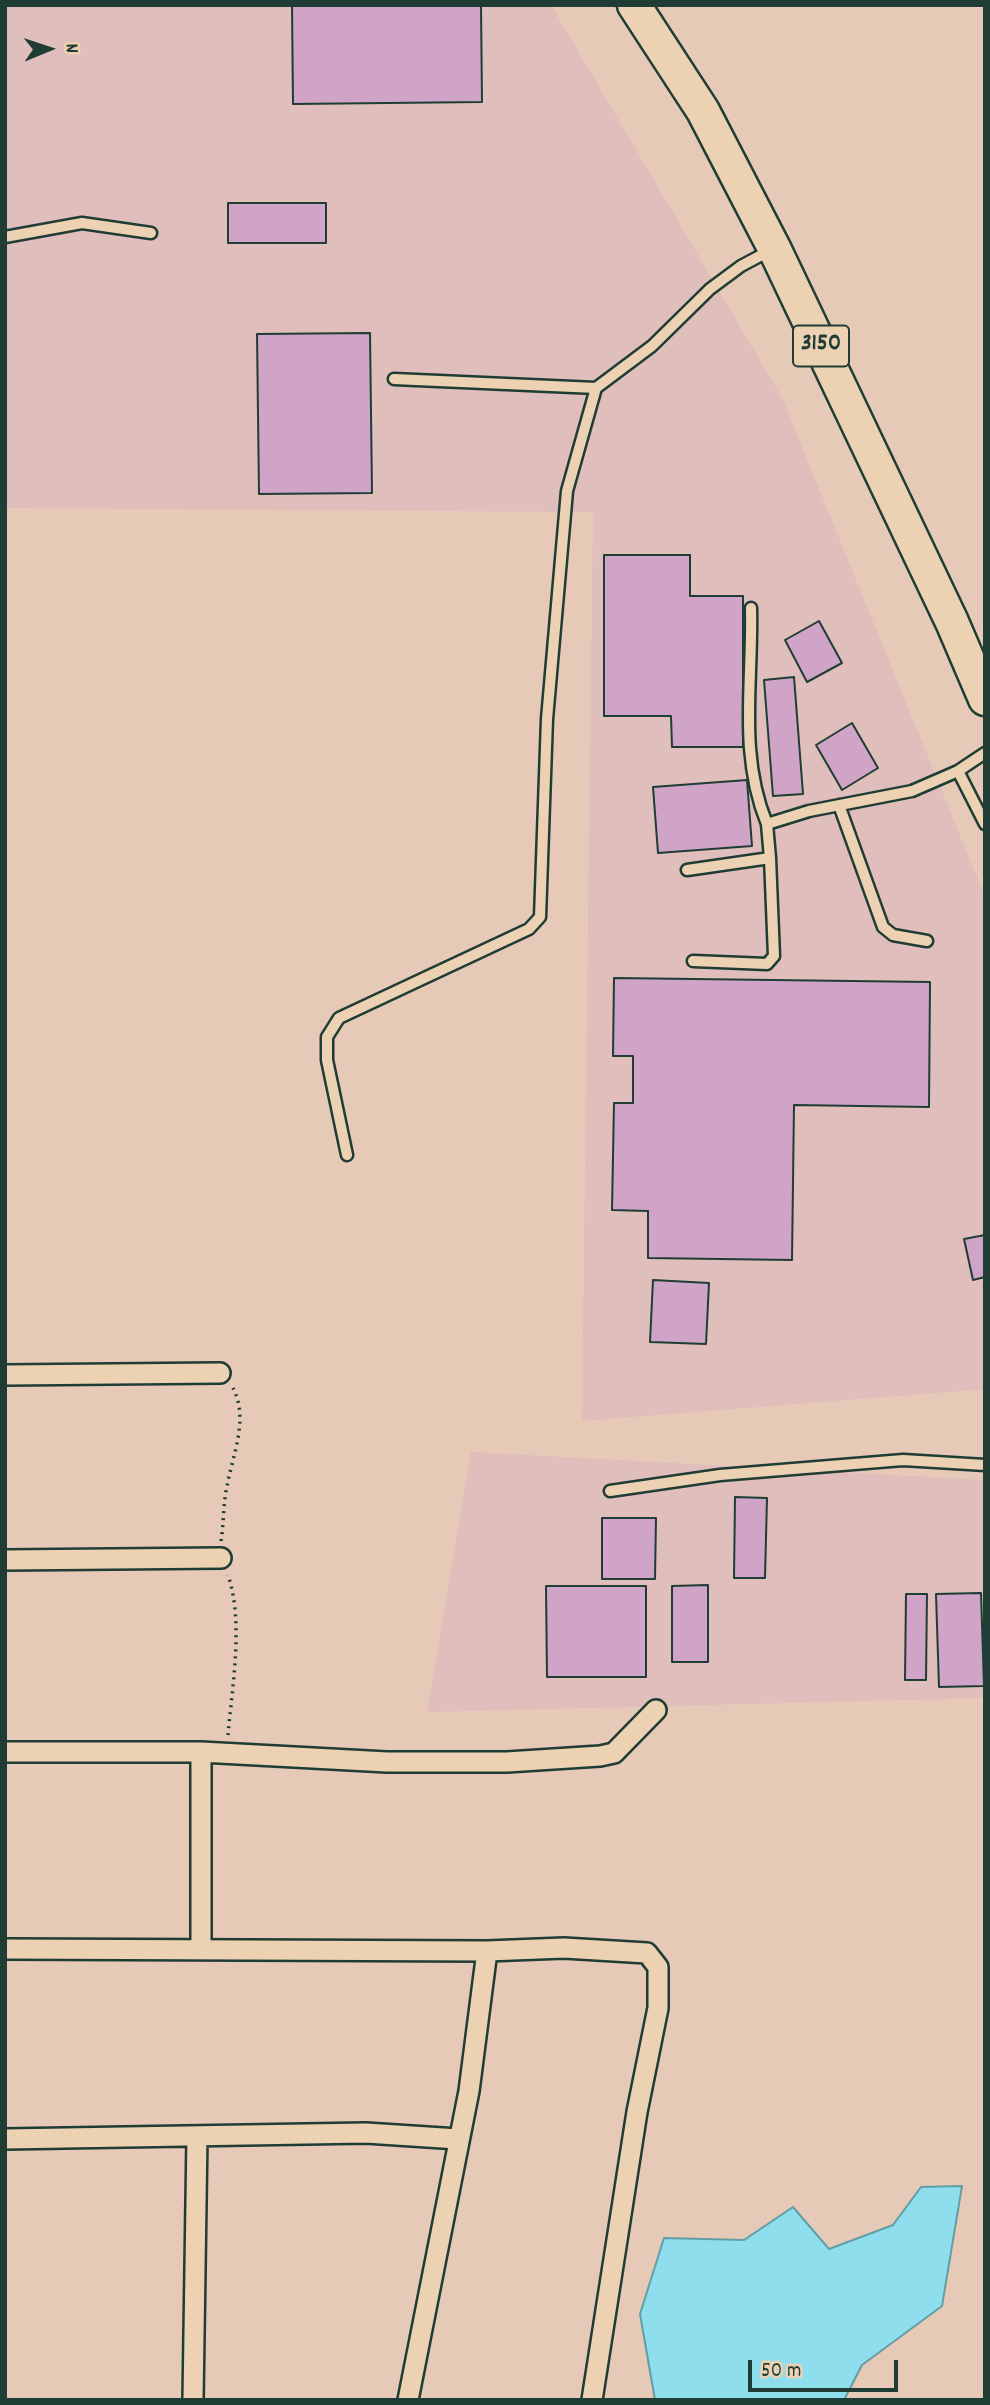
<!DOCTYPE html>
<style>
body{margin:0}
#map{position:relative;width:990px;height:2405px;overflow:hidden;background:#e6c9b7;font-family:Dekko,sans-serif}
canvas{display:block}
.frame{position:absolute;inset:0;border:7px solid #1f3d34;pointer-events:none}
.north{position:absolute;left:14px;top:14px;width:70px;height:70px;-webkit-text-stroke:5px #ecd2b3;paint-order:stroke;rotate:88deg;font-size:19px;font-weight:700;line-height:28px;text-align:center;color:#1f3d34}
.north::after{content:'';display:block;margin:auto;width:24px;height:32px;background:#1f3d34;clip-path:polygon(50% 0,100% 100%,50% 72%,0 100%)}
.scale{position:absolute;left:748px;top:2360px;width:150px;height:32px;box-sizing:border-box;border:4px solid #1f3d34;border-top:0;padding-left:9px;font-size:21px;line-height:24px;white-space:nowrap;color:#1f3d34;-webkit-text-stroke:5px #ecd2b3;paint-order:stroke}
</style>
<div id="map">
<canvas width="990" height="2405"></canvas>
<div class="frame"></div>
<div class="north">N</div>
<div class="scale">50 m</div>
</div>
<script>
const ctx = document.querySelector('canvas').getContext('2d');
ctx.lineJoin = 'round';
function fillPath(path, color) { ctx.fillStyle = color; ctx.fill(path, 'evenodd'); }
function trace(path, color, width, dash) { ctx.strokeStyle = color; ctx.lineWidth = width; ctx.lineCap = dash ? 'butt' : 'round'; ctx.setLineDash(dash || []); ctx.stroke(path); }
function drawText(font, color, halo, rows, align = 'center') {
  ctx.font = font + ' Dekko,sans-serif'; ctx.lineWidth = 5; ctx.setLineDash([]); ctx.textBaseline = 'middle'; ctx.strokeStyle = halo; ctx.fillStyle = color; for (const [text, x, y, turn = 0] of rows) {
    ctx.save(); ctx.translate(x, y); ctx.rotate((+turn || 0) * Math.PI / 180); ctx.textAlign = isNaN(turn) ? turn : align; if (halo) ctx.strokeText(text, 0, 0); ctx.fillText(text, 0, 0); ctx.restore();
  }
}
fillPath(new Path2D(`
 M 5,5 L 551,5 L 782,398 L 985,897 L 985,1389 L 582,1421 L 593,512 L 5,508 Z
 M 471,1452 L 985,1480 L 985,1698 L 427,1712 Z`), '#dfbebc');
const water = new Path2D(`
 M 962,2186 L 942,2306 L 862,2365 L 844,2400 L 655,2400 L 640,2314 L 664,2238 L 744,2240 L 793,2207 L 829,2249 L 893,2225 L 921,2187 Z`);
fillPath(water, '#8fdeed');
trace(water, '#629ea3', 2);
const building = new Path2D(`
 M 292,5 L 481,5 L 482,102 L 293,104 Z
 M 228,203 L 326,203 L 326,243 L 228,243 Z
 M 370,333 L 372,493 L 259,494 L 257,334 Z
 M 604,555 L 690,555 L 690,596 L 743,596 L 743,747 L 672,747 L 671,716 L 604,716 Z
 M 819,621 L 842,663 L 807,682 L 785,640 Z
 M 794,677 L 803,794 L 773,796 L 764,680 Z
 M 852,723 L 878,768 L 842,790 L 816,745 Z
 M 747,780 L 752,846 L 658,853 L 653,787 Z
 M 614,978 L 930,982 L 929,1107 L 794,1105 L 792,1260 L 648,1258 L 648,1211 L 612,1210 L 614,1103 L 633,1103 L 633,1056 L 613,1056 Z
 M 985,1235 L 985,1277 L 973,1280 L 964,1239 Z
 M 653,1280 L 709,1283 L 706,1344 L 650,1342 Z
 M 735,1497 L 767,1498 L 765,1578 L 734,1578 Z
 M 602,1518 L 656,1518 L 655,1579 L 602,1579 Z
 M 708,1585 L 708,1662 L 672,1662 L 672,1586 Z
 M 546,1586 L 646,1586 L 646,1677 L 547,1677 Z
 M 981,1593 L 984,1686 L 939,1687 L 936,1594 Z
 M 906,1594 L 927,1594 L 926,1680 L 905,1680 Z`);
fillPath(building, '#d0a4c7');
trace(building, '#1f3d34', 2);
const lane = new Path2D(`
 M 5,237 L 82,223 L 151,233
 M 394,379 L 596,388 L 652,346 L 710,289 L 741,266 L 771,250
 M 751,608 C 753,683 738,753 767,824
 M 958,771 L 985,824
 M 839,805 L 883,927 L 893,935 L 927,941
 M 687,870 L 770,858 L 767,824 L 809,811 L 912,791 L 958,771 L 985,753
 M 693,961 L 767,964 L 774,956 L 770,858
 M 347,1155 L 327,1060 L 327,1037 L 339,1018 L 529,929 L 540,917 L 547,719 L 567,491 L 596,388
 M 610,1491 L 720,1475 L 903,1460 L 985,1465`);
const street = new Path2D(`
 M 5,1375 L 220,1373
 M 5,1560 L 221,1558
 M 5,1752 L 201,1752 L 201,1948
 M 201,1752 L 387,1762 L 507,1762 L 600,1756 L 614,1753 L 656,1710
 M 5,1949 L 487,1951 L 564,1948 L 647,1953 L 658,1967 L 658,2008 L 637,2112 L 592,2400
 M 5,2139 L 366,2133 L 458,2139
 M 193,2400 L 197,2136
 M 408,2400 L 469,2091 L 487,1951`);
const primary = new Path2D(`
 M 634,5 L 703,111 L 774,248 L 952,622 L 985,699`);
trace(lane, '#1f3d34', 15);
trace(street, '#1f3d34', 24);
trace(primary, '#1f3d34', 37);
trace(new Path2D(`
 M 221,1541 C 224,1523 223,1504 227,1486 C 233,1454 249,1419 233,1388
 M 228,1735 C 232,1687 244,1622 228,1575`), '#1f3d34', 3.5, [2, 5]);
trace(lane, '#ecd2b3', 10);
trace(street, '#ecd2b3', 19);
trace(primary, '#ecd2b3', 32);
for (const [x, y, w] of [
 [821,346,56]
]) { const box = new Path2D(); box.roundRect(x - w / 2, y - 20.5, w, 41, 5); ctx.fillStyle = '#ecd2b3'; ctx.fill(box); trace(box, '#1f3d34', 2); }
drawText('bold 24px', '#1f3d34', null, [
 ["3150",821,346]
]);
</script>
